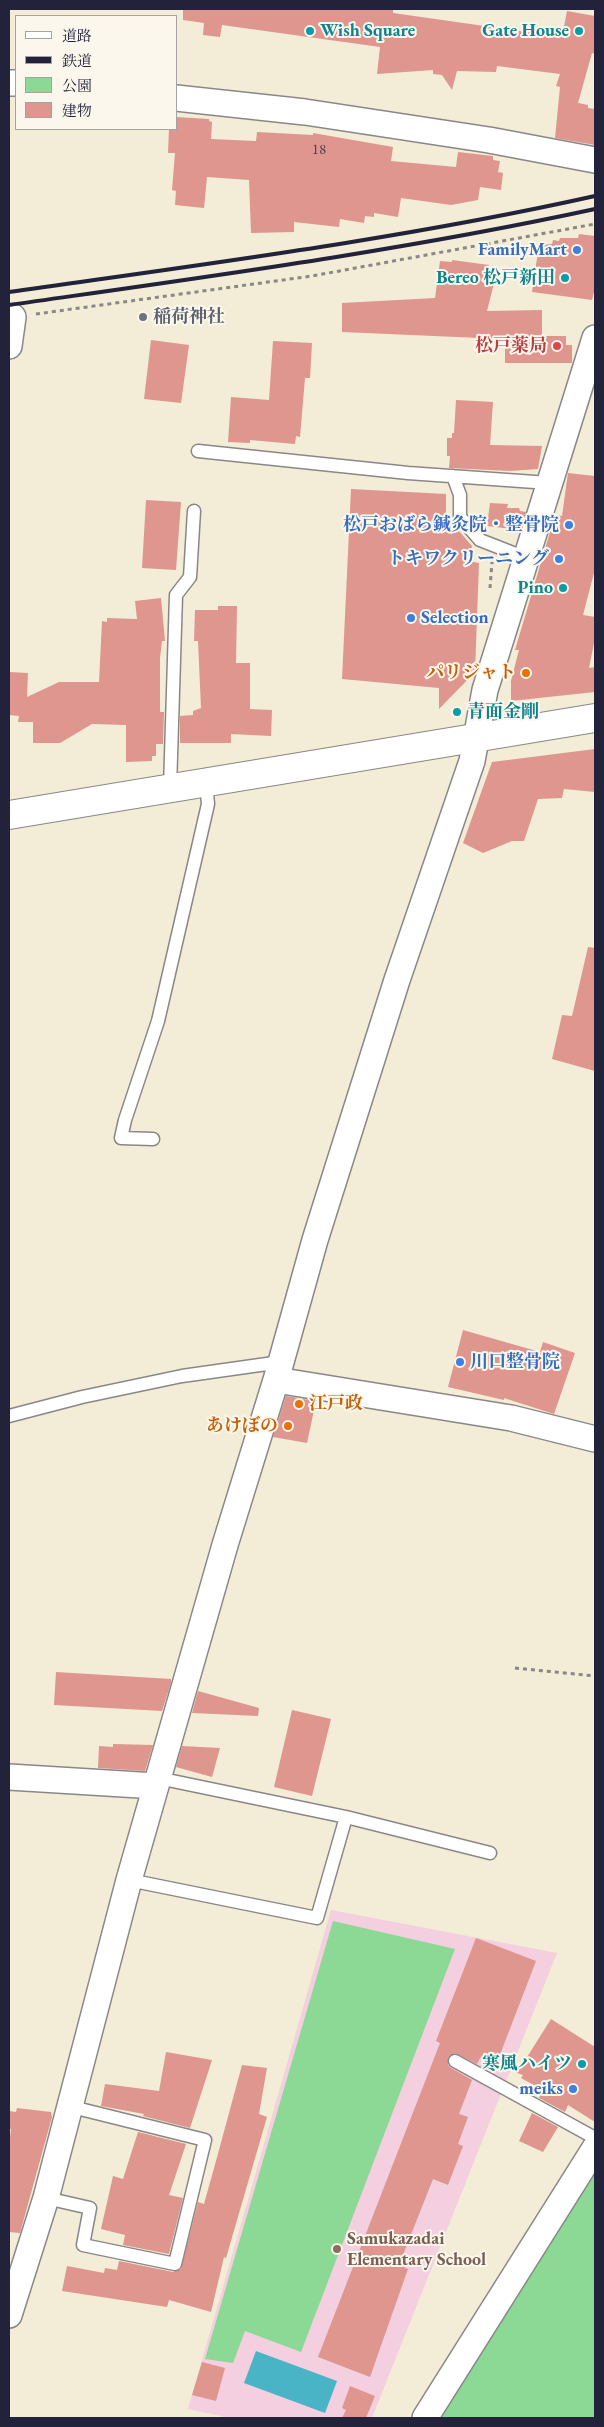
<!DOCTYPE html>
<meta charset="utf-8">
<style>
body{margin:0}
#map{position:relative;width:604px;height:2427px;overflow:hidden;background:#f3ecd6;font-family:"EB Garamond","Noto Serif JP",serif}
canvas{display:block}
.frame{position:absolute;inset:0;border:10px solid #22223b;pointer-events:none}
.legend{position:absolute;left:15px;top:15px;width:162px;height:115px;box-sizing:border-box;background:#fbf7ec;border:1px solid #a4a2a5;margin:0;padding:6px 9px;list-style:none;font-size:15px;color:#22223b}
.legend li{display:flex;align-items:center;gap:10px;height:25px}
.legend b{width:25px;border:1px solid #a4a2a5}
</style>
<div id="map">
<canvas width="604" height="2427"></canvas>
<div class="frame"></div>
<ul class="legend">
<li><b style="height:6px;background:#fff"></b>道路</li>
<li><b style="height:6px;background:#22223b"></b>鉄道</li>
<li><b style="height:14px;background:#8cd895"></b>公園</li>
<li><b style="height:14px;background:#de968f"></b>建物</li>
</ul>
</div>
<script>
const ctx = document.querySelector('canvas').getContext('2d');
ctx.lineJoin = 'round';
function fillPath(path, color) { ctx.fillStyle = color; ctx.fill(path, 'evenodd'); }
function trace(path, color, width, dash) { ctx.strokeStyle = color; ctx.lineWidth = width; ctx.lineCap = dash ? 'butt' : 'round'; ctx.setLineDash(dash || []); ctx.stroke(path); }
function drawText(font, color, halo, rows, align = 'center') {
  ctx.font = font + ' "EB Garamond","Noto Serif JP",serif'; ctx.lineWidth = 4; ctx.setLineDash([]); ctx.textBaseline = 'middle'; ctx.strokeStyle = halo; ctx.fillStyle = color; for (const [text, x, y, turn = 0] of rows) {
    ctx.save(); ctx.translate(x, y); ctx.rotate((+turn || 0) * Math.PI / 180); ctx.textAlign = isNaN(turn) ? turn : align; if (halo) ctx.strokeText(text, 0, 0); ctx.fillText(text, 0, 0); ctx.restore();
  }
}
fillPath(new Path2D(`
 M 331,1910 L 557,1953 L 372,2418 L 230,2418 L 188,2409 Z`), '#f3cfdf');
fillPath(new Path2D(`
 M 333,1921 L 455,1949 L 301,2352 L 245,2331 L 233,2363 L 205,2359 Z
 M 595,2166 L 595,2418 L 438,2418 Z`), '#8cd895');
fillPath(new Path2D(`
 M 256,2351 L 337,2381 L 325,2413 L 244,2383 Z`), '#4ab4c7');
fillPath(new Path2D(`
 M 183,9 L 393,9 L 393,13 L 562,37 L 567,11 L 595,16 L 595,54 L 592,53 L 578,103 L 588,105 L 588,108 L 595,109 L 595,145 L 555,138 L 560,87 L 556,86 L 560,74 L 497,66 L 496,72 L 457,71 L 452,90 L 442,75 L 433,74 L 433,70 L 377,74 L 380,47 L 222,25 L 220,37 L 203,35 L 204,23 L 183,20 Z
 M 176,117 L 209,119 L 209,121 L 212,122 L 211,139 L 256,141 L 257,132 L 313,135 L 313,133 L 393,147 L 391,161 L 456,167 L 458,152 L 493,156 L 493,160 L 500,161 L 498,172 L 503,173 L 501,190 L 480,187 L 478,200 L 451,205 L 401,198 L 398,217 L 374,213 L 374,217 L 365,216 L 364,223 L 340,219 L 339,227 L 294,222 L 294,232 L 251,233 L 249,180 L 207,177 L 204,208 L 175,205 L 176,191 L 172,190 L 175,153 L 168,153 L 169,129 L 176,129 Z
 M 579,234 L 595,236 L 595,288 L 592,300 L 532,292 L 539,245 L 552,244 L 553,240 L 559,241 L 560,238 L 578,238 Z
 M 452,260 L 489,265 L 486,281 L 494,283 L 487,311 L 542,310 L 542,336 L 566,336 L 566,345 L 572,345 L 572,363 L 505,363 L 505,342 L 479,342 L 480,338 L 342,332 L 342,303 L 435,298 L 440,261 L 452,262 Z
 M 151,340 L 189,345 L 181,403 L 144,399 Z
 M 273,341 L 312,343 L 310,378 L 305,378 L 300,437 L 296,436 L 295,444 L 250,440 L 250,443 L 228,442 L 231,397 L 269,400 Z
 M 456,400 L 493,402 L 490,445 L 542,446 L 538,469 L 510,471 L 449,468 L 450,456 L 447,456 L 447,438 L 452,438 L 452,433 L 454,433 Z
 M 568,473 L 595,476 L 595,569 L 583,615 L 595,617 L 595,638 L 589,668 L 595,667 L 595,692 L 511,701 L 511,681 L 519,650 L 515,650 L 555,515 L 562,516 Z
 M 351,489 L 446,494 L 446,516 L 472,546 L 469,561 L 479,563 L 475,672 L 439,709 L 439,688 L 342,679 Z
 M 146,500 L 181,502 L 176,570 L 142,568 Z
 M 490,503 L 508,504 L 507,508 L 519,508 L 520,511 L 526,512 L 520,530 L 487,526 Z
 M 161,598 L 165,641 L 162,641 L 160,658 L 160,712 L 164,712 L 163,744 L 156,744 L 156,756 L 152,756 L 152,761 L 126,762 L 126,725 L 92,724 L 60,743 L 33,743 L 33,722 L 18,722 L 19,716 L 9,715 L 9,672 L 28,673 L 27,697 L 59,682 L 99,682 L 102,621 L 107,622 L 107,618 L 137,619 L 135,601 Z
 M 218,606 L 237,606 L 236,663 L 250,663 L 250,709 L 272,710 L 271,736 L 231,734 L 231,743 L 180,743 L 180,716 L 193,715 L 193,711 L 201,708 L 198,641 L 194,641 L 195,610 L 218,610 Z
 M 595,749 L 595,792 L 564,789 L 562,798 L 538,799 L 524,841 L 512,841 L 483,853 L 463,843 L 492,762 Z
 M 588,947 L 595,948 L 595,1071 L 552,1059 L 562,1015 L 572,1016 Z
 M 463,1330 L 540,1352 L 543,1342 L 575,1353 L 554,1414 L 504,1398 L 504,1400 L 448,1387 Z
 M 286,1396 L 316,1401 L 307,1443 L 273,1437 Z
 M 56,1672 L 171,1679 L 171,1683 L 162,1711 L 54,1705 Z
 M 198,1691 L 259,1708 L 258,1716 L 192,1713 Z
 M 292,1710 L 331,1719 L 312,1796 L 274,1787 Z
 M 113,1744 L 153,1745 L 145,1771 L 98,1768 L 99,1746 L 113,1747 Z
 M 182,1746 L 220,1748 L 212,1777 L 176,1767 Z
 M 476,1938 L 536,1961 L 496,2065 L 480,2058 L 477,2064 L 455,2053 L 448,2058 L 448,2065 L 451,2068 L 472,2080 L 459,2114 L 468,2117 L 458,2144 L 463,2146 L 448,2185 L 433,2179 L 399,2265 L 408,2269 L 370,2377 L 318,2357 L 440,2043 L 436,2041 Z
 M 551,2019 L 595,2047 L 595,2122 L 568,2105 L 565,2112 L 539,2098 L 543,2090 L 521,2078 L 523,2075 L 517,2073 Z
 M 166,2052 L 212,2060 L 190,2128 L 143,2116 L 144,2114 L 101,2106 L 105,2084 L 159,2091 Z
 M 242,2065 L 267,2068 L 259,2114 L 267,2117 L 226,2258 L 224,2257 L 211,2312 L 169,2300 L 167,2307 L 62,2291 L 67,2266 L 104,2273 L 105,2268 L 117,2270 L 119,2261 L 173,2272 L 181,2269 L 198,2202 L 204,2204 L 216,2161 Z
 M 17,2108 L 51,2112 L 52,2117 L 20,2233 L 9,2232 L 9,2147 L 11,2129 L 9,2129 L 9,2111 L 16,2112 Z
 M 532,2113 L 558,2127 L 543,2152 L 519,2141 Z
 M 138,2132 L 186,2144 L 169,2195 L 183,2198 L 169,2254 L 123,2245 L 125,2235 L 101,2229 L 113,2176 L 123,2179 Z
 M 202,2362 L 225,2368 L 216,2401 L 192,2395 Z
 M 350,2386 L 375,2396 L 366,2418 L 342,2418 L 346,2410 L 342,2408 Z`), '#de968f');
const service = new Path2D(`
 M 198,451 L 408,473 L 549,483
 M 453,476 L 460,495 L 460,517 L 480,540 L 526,558
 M 170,788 L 176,595 L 190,577 L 194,511
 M 153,1139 L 121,1138 L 125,1120 L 158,1021 L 208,804 L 206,782
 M 9,1416 L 82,1397 L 182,1376 L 281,1362
 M 158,1778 L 346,1817 L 490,1853
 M 129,1880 L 317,1918 L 346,1817
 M 455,2061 L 595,2138
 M 46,2198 L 90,2208 L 83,2245 L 175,2264 L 205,2140 L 68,2106`);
const minor = new Path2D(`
 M 9,83 L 16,83
 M 176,98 L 305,112 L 489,140 L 595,160
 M 9,346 L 13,317
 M 276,1380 L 511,1418 L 595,1439
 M 9,1777 L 156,1786
 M 9,2315 L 46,2198 L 129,1880 L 225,1545 L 276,1380 L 315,1240 L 397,980 L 472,761 L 485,690 L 595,338
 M 425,2418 L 595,2148`);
const tertiary = new Path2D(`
 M 9,815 L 595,718`);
trace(service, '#8a8788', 15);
trace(minor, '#8a8788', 28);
trace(tertiary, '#8a8788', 30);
trace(new Path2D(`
 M 36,314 L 312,276 L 595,224
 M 490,588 L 492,562
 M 515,1668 L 595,1676`), '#8a8788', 3, [4, 4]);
trace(service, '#fff', 12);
trace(minor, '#fff', 25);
trace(tertiary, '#fff', 28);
trace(new Path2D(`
 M 9,292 C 205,264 402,239 595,196
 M 9,305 C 205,277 401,251 595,209`), '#22223b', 4);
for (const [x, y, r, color] of [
 [310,31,5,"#0f9aa8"],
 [579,31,5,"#0f9aa8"],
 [577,250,5,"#3f7fe0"],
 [565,278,5,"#0f9aa8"],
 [143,317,5,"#6b7280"],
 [557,346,5,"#e0444e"],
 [569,525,5,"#3f7fe0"],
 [559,559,5,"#3f7fe0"],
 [563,588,5,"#0f9aa8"],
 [411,618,5,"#3f7fe0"],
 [526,673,5,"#e8710a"],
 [457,712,5,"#0f9aa8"],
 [460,1362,5,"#3f7fe0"],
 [299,1404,5,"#e8710a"],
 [288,1426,5,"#e8710a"],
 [582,2064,5,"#0f9aa8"],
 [573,2089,5,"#3f7fe0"],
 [337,2249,5,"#8d6e63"]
]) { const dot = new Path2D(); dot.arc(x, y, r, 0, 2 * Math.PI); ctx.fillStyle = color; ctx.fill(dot); trace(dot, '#fbf7ec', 2); }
drawText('15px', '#513f50', null, [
 ["18",319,150]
]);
drawText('bold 18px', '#0d838f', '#fbf7ec', [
 ["Wish Square",320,31,"left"],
 ["Gate House",569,31],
 ["Bereo 松戸新田",555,278],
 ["Pino",553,588],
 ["青面金剛",467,712,"left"],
 ["寒風ハイツ",572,2064]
], 'right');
drawText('bold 18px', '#366cbe', '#fbf7ec', [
 ["FamilyMart",567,250],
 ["松戸おばら鍼灸院・整骨院",559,525],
 ["トキワクリーニング",549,559],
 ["Selection",421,618,"left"],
 ["川口整骨院",470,1362,"left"],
 ["meiks",563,2089]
], 'right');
drawText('bold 18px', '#5b616d', '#fbf7ec', [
 ["稲荷神社",153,317]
], 'left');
drawText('bold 18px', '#be3a42', '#fbf7ec', [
 ["松戸薬局",547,346]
], 'right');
drawText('bold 18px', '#c56008', '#fbf7ec', [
 ["パリジャト",516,673],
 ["江戸政",309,1404,"left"],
 ["あけぼの",278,1426]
], 'right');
drawText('bold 18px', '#785e54', '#fbf7ec', [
 ["Samukazadai",347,2239],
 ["Elementary School",347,2260]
], 'left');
</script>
